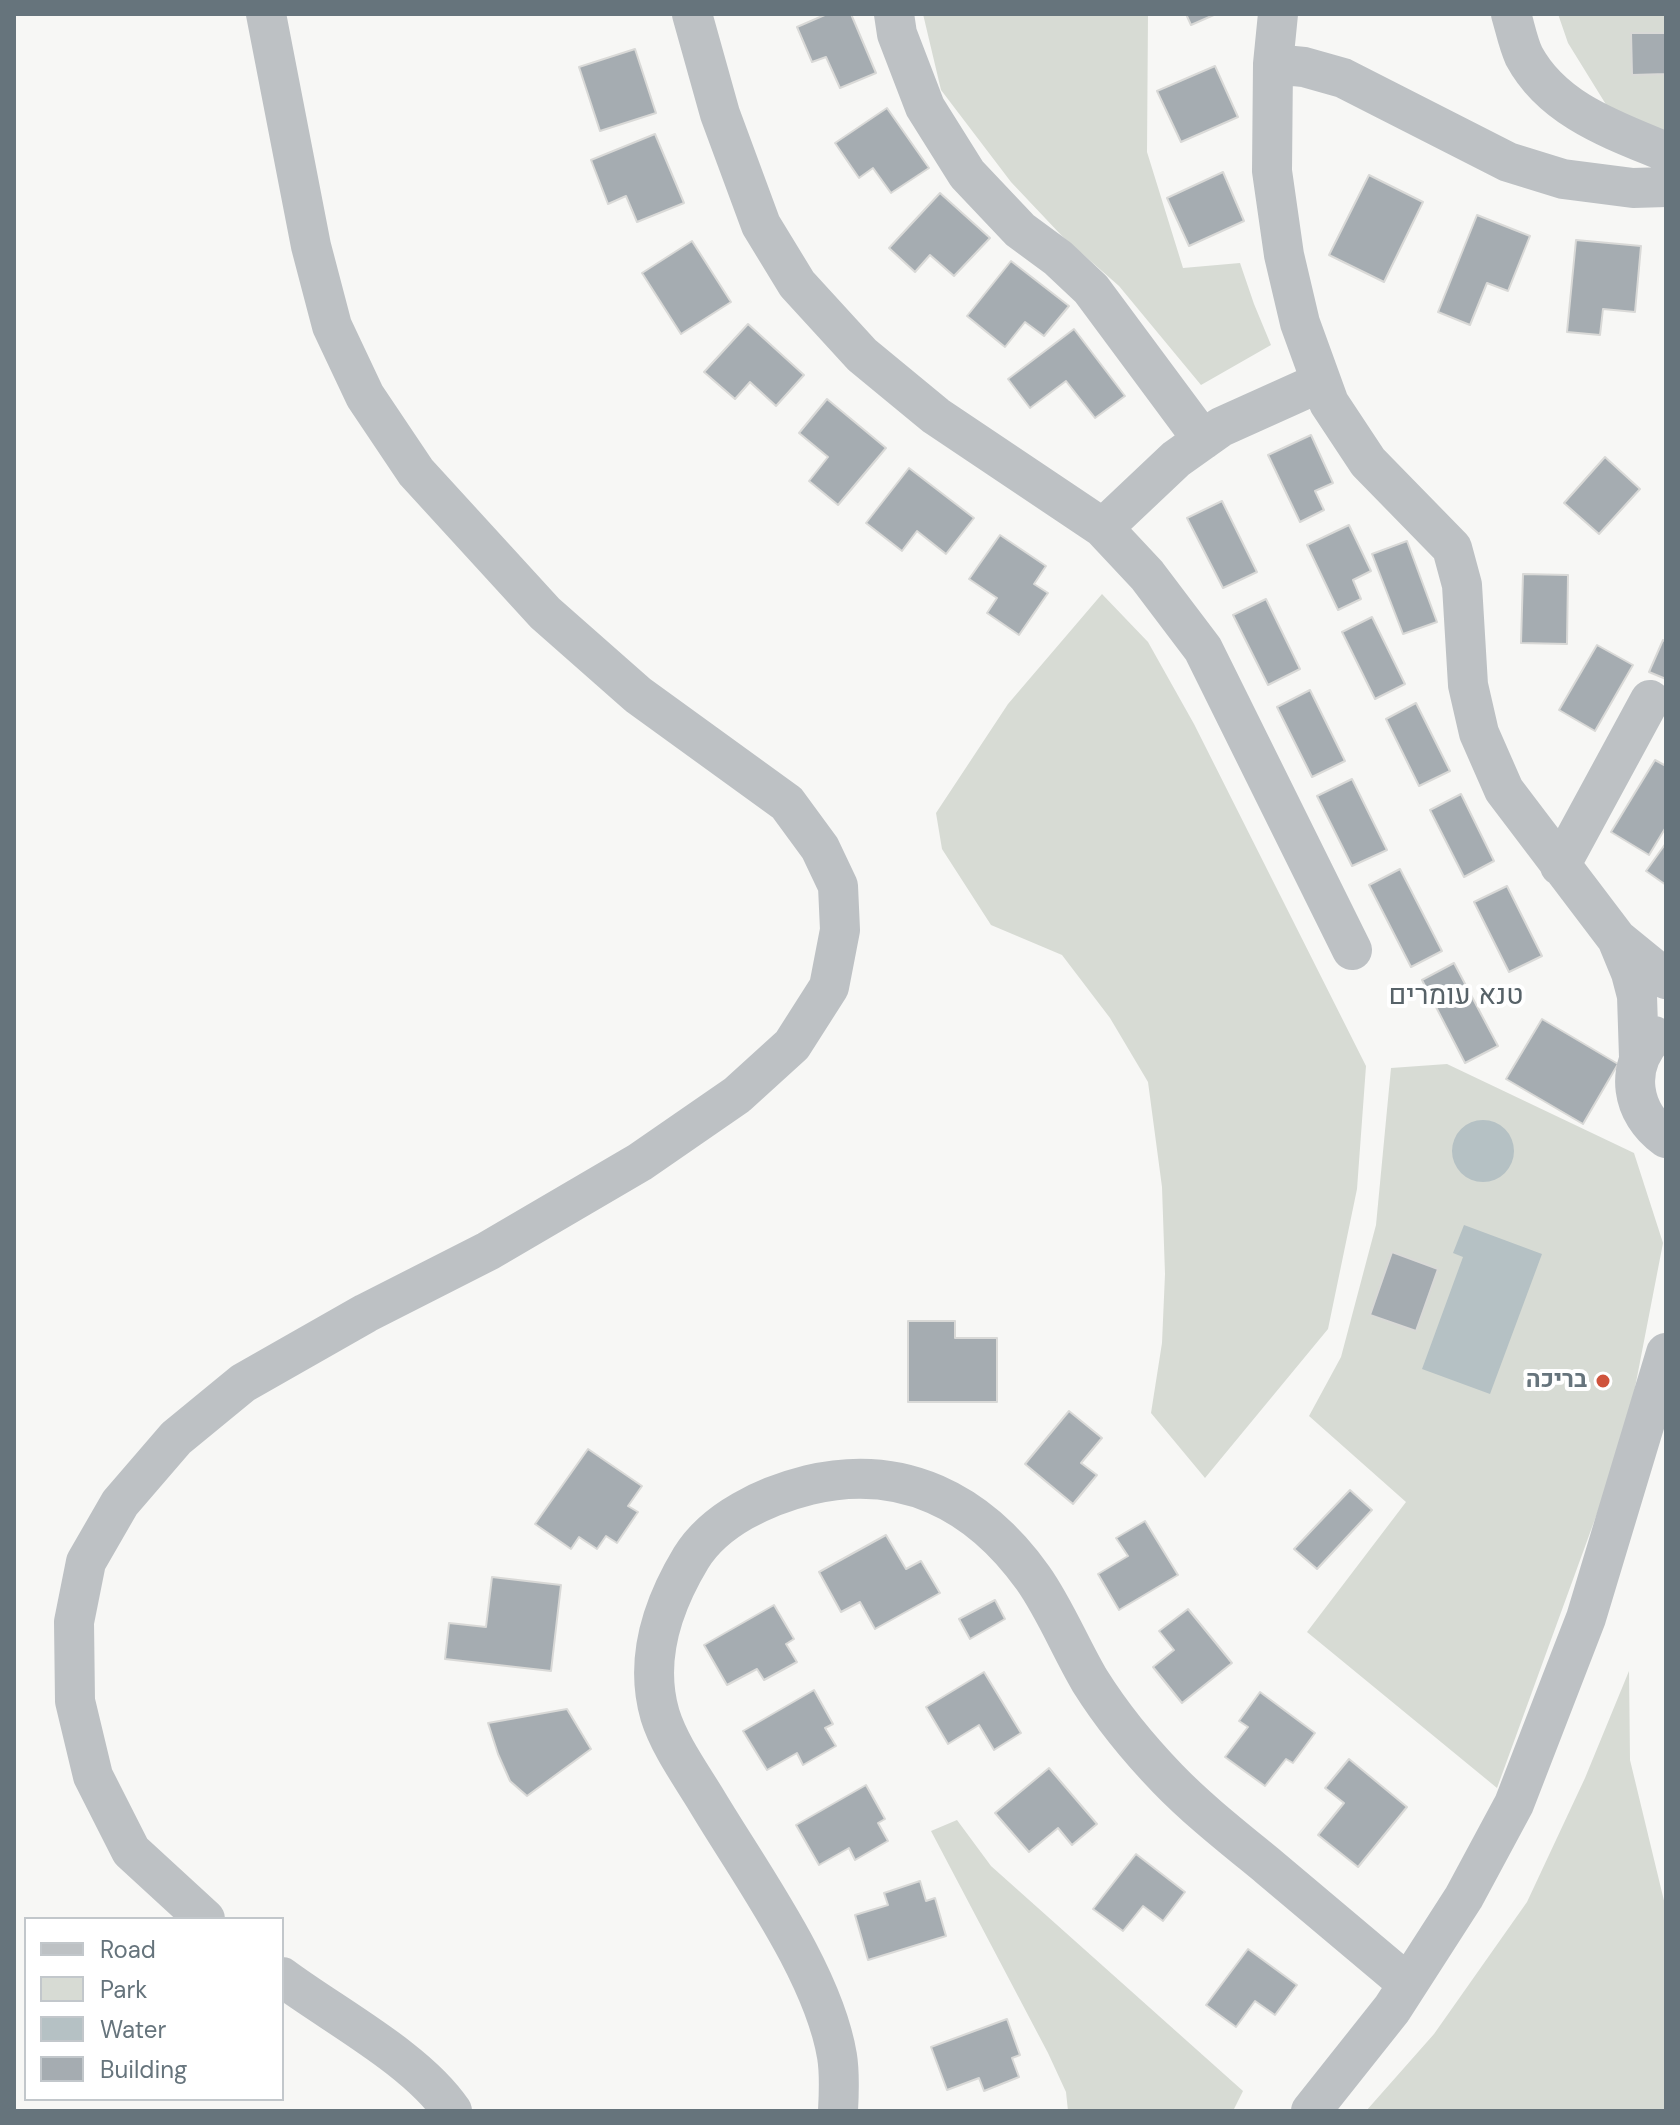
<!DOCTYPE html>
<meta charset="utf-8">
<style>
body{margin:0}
#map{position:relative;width:1680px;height:2125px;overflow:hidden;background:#f7f7f5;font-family:"DM Sans",sans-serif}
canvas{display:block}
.frame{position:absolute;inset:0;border:16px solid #66747c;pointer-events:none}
.legend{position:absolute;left:24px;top:1917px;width:260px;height:184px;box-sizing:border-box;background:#fff;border:2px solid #c2c7cb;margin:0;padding:10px 14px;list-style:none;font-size:24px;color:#66747c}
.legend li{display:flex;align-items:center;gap:16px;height:40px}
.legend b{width:40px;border:2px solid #c2c7cb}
</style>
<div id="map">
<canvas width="1680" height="2125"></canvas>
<div class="frame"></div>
<ul class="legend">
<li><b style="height:10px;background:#bdc1c4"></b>Road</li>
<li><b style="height:22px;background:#d7dbd4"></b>Park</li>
<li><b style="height:22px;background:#b5c1c4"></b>Water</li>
<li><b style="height:22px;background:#a5acb1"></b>Building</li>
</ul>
</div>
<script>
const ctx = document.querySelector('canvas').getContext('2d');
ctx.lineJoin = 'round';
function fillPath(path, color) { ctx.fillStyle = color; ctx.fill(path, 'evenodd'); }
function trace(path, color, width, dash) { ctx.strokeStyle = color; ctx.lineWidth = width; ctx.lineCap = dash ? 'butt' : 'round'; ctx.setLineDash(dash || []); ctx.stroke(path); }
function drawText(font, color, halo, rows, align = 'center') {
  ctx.font = font + ' "DM Sans",Heebo,sans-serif'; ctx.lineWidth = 8; ctx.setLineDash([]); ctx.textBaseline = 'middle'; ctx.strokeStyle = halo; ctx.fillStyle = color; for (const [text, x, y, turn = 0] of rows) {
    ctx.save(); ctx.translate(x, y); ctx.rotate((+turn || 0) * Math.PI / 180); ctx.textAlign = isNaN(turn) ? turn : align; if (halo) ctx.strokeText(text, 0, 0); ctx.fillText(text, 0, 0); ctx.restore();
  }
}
fillPath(new Path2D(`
 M 923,14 L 1148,14 L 1147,152 L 1183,268 L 1240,263 L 1254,304 L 1271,345 L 1201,385 L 1119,286 L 1062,236 L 1011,182 L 941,90 Z
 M 1558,14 L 1666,14 L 1666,135 L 1610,111 L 1568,43 Z
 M 1102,594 L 1148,642 L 1194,724 L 1366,1066 L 1357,1189 L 1328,1329 L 1205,1478 L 1151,1413 L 1162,1343 L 1165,1274 L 1162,1187 L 1148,1082 L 1110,1018 L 1062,955 L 991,925 L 942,849 L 936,813 L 1008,704 Z
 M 1447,1064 L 1634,1153 L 1663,1243 L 1626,1434 L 1497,1788 L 1307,1632 L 1406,1502 L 1309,1416 L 1341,1357 L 1376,1225 L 1391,1068 Z
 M 1629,1671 L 1630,1760 L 1666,1909 L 1666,2111 L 1366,2111 L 1434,2034 L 1527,1902 L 1585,1778 Z
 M 957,1820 L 991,1866 L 1243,2091 L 1233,2111 L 1068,2111 L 1066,2092 L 1048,2053 L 931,1831 Z`), '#d7dbd4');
fillPath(new Path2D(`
 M1452 1151a31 31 0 1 1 62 0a31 31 0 1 1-62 0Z
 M 1464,1225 L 1542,1254 L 1490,1394 L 1422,1369 L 1463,1257 L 1453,1253 Z`), '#b5c1c4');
const building = new Path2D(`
 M 827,14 L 851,14 L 876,73 L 840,88 L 826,57 L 812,62 L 797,27 Z
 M 1186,14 L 1216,14 L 1191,25 Z
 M 1631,33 L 1666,33 L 1666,74 L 1632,75 Z
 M 635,49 L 656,113 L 600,131 L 579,67 Z
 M 1215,66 L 1238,117 L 1181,142 L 1157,91 Z
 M 887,108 L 929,168 L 891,193 L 873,168 L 859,178 L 835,143 Z
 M 655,134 L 684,203 L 637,222 L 626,196 L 608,204 L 591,160 Z
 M 1223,172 L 1244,221 L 1189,246 L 1167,198 Z
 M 1369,175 L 1423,202 L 1384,282 L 1329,255 Z
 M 940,193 L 990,238 L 954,276 L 930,255 L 915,272 L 889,248 Z
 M 1477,215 L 1530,236 L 1508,291 L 1487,283 L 1470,325 L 1438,312 Z
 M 1576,240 L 1641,246 L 1635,312 L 1603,309 L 1600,335 L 1567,332 Z
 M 692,241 L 731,302 L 681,334 L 642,273 Z
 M 1011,261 L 1069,306 L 1044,336 L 1025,322 L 1005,347 L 967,316 Z
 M 748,324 L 804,375 L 776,406 L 750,382 L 735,399 L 704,372 Z
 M 1074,329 L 1125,396 L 1095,418 L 1066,381 L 1030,408 L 1008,379 Z
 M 827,399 L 886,448 L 838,505 L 809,481 L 828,457 L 799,433 Z
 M 1311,435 L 1333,483 L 1315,491 L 1324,510 L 1300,522 L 1268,455 Z
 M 1605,457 L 1640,489 L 1599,534 L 1564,503 Z
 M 909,468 L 974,518 L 946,554 L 917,531 L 902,551 L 866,523 Z
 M 1222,501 L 1257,572 L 1223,588 L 1187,518 Z
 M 1349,525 L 1371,571 L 1353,580 L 1361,599 L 1338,610 L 1307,545 Z
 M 1000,535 L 1046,566 L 1034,584 L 1048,593 L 1019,635 L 987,613 L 997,598 L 969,579 Z
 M 1407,541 L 1437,622 L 1403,634 L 1372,554 Z
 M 1523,574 L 1568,575 L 1567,644 L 1521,643 Z
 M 1266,599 L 1300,669 L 1268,685 L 1233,615 Z
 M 1372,617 L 1405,684 L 1375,699 L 1342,632 Z
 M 1663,640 L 1666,642 L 1666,679 L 1649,672 Z
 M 1597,645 L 1633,665 L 1595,731 L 1559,710 Z
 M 1310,690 L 1345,761 L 1312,777 L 1277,707 Z
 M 1416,703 L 1450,771 L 1419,786 L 1386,719 Z
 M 1655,760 L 1666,766 L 1666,827 L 1649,855 L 1611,832 Z
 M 1352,779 L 1387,850 L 1352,866 L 1317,796 Z
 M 1461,794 L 1494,861 L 1464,877 L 1430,810 Z
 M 1666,843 L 1666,885 L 1646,871 Z
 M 1400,869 L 1442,951 L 1411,967 L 1369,885 Z
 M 1507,886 L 1542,956 L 1509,972 L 1474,902 Z
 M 1454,963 L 1498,1046 L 1465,1063 L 1422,980 Z
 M 1542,1019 L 1618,1064 L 1583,1124 L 1506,1079 Z
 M 1392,1252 L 1438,1269 L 1416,1331 L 1370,1315 Z
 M 908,1321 L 955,1321 L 955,1338 L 997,1338 L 997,1402 L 908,1402 Z
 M 1069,1411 L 1102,1438 L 1081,1463 L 1097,1475 L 1073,1504 L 1025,1464 Z
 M 588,1449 L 642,1486 L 628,1506 L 638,1512 L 617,1543 L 606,1536 L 597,1549 L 579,1537 L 571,1549 L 535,1524 Z
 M 1350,1490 L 1372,1510 L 1317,1569 L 1294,1549 Z
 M 1145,1521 L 1178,1575 L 1119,1610 L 1098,1574 L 1128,1556 L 1116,1538 Z
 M 886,1535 L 906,1569 L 921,1561 L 940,1593 L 875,1629 L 860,1602 L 841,1612 L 819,1572 Z
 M 492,1577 L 561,1585 L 551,1671 L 445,1659 L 449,1623 L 486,1627 Z
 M 995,1600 L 1005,1619 L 970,1639 L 959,1619 Z
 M 774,1605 L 794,1639 L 786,1644 L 797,1662 L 764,1680 L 757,1669 L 727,1685 L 704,1645 Z
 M 1188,1609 L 1232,1663 L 1182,1703 L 1153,1667 L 1174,1650 L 1159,1631 Z
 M 984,1672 L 1021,1733 L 994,1750 L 979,1725 L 948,1744 L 926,1707 Z
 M 814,1690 L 833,1724 L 825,1728 L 836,1746 L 803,1765 L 797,1753 L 767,1770 L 743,1731 Z
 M 1260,1692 L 1315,1733 L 1293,1763 L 1286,1759 L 1265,1786 L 1225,1757 L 1248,1727 L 1239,1721 Z
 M 567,1709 L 591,1749 L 527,1796 L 510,1781 L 498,1754 L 488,1723 Z
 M 1349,1759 L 1407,1807 L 1358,1867 L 1318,1835 L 1344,1803 L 1325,1788 Z
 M 1049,1768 L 1097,1824 L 1072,1845 L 1058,1828 L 1029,1852 L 995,1813 Z
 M 866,1785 L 885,1819 L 878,1823 L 888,1841 L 855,1860 L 849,1848 L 819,1865 L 796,1825 Z
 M 1136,1854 L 1185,1892 L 1163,1921 L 1143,1906 L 1123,1931 L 1093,1909 Z
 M 920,1881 L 926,1901 L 935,1898 L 946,1936 L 868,1960 L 855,1915 L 888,1905 L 884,1893 Z
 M 1248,1949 L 1297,1985 L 1275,2015 L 1255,2001 L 1236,2027 L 1206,2005 Z
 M 1007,2019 L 1020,2055 L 1012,2058 L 1019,2077 L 984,2091 L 979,2078 L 947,2090 L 931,2047 Z`);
fillPath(building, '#a5acb1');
trace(building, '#d9d9d7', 2);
trace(new Path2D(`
 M 692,14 L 720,114 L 761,225 L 797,284 L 862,355 L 936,416 L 1103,528 L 1147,575 L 1203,649 L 1352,950
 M 894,14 L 897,34 L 925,107 L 967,174 L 1020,230 L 1058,258 L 1091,289 L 1203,440
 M 1278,14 L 1273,64 L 1272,171 L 1284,255 L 1300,323 L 1329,403 L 1368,462 L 1452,548 L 1462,585 L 1468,685 L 1479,733 L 1504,790 L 1617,939 L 1631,973 L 1637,996 L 1639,1057
 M 1511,14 C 1515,27 1518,43 1524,56 C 1553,110 1613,130 1666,152
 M 1273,64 L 1304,67 L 1343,78 L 1508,162 L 1563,179 L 1633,188 L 1666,187
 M 1103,528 L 1176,459 L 1221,427 L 1321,382
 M 1560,866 L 1650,700
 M 1617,939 L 1666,979
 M 1654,1036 C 1624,1068 1631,1113 1666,1138
 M 205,1919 L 131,1851 L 93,1776 L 75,1701 L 74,1622 L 86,1562 L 120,1503 L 176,1438 L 243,1383 L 366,1313 L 488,1251 L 640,1162 L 737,1095 L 792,1045 L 829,987 L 840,930 L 838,886 L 820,848 L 787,803 L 638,695 L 545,613 L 416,472 L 365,396 L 332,326 L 311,246 L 266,14
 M 282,1977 C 333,2015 417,2059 452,2111
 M 838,2111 C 839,2093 840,2074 837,2056 C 823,1972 749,1872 705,1798 C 689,1772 669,1744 660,1715 C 644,1660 662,1606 691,1558 C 715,1519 765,1496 809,1485 C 902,1463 978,1501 1033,1578 C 1055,1609 1070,1647 1090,1681 C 1112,1716 1140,1750 1168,1779 C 1199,1811 1235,1839 1269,1867 C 1316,1906 1362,1945 1408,1984
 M 1311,2111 L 1392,2009 L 1464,1897 L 1514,1804 L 1586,1618 L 1666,1353`), '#bdc1c4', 40);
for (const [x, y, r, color] of [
 [1603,1381,8,"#cf533c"]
]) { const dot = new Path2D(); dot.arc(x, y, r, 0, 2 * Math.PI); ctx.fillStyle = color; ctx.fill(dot); trace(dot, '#fff', 3); }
drawText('bold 24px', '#66747c', '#fff', [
 ["בריכה",1587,1381]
], 'right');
drawText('28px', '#576268', '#fff', [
 ["טנא עומרים",1456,997]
]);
</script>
